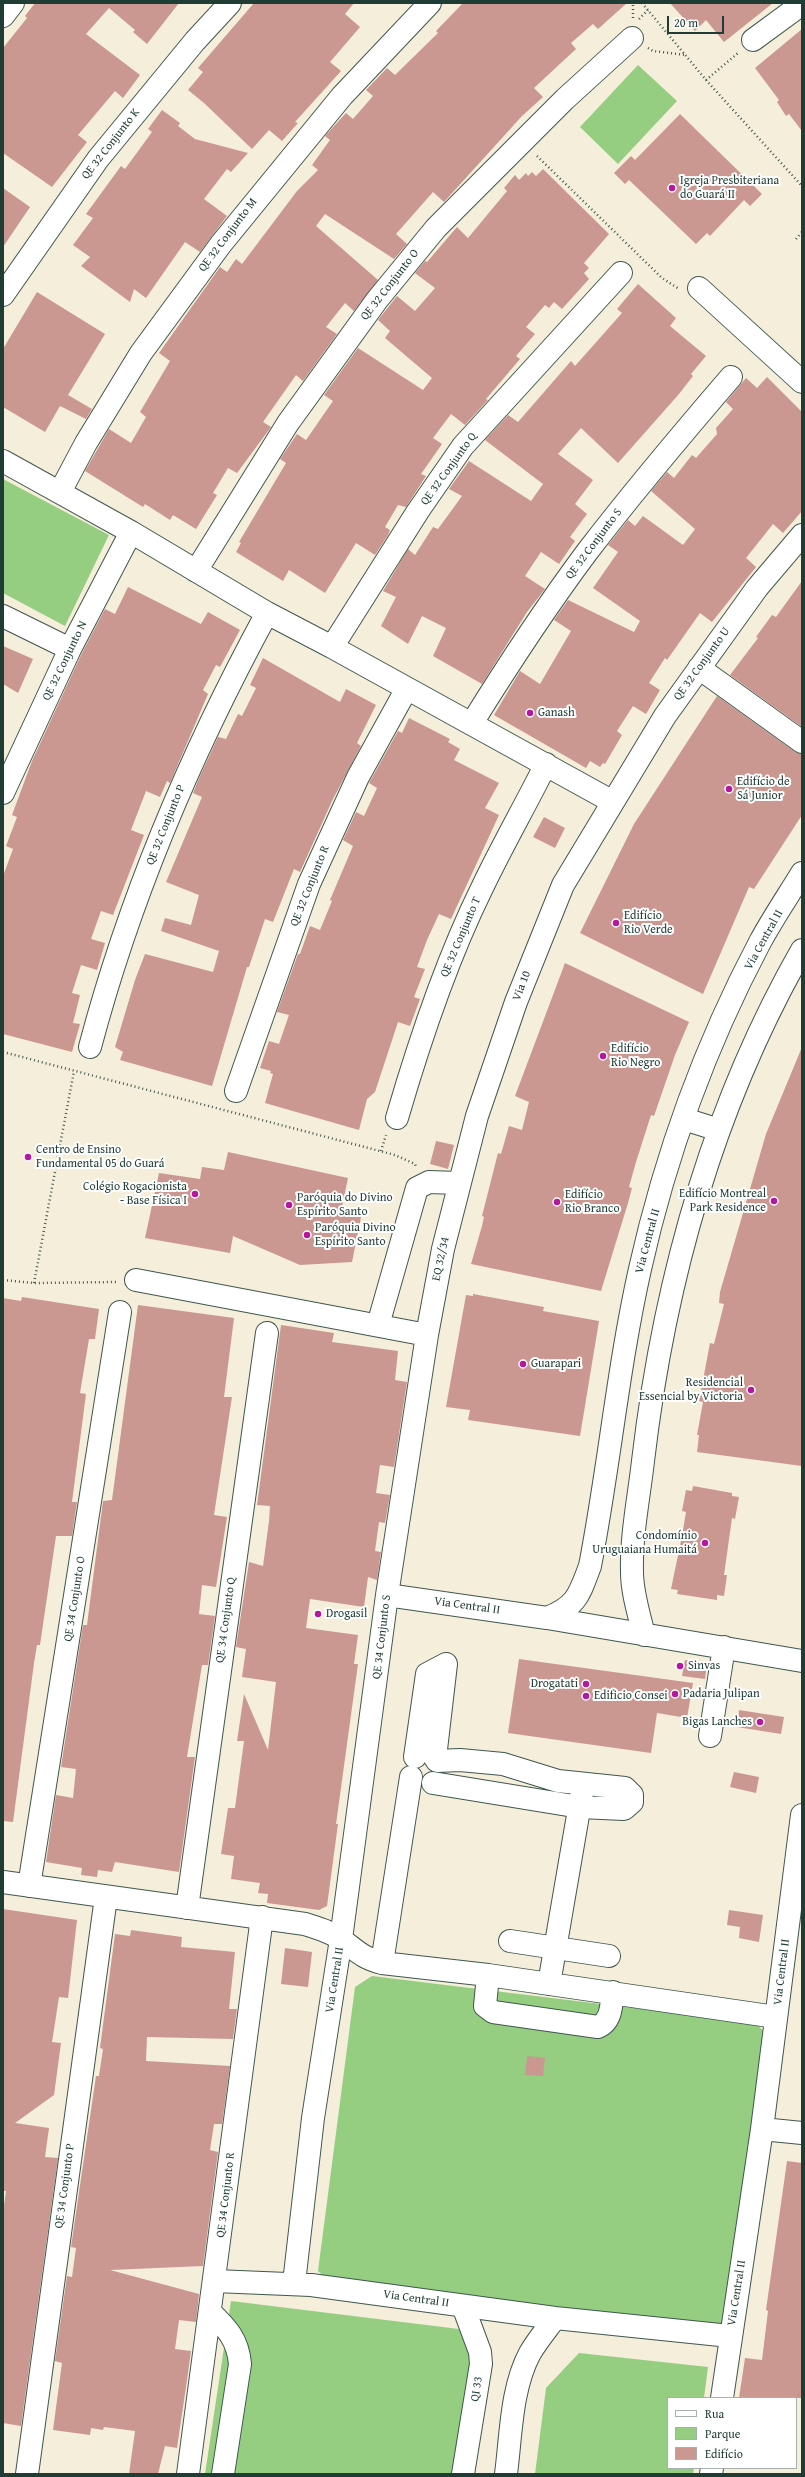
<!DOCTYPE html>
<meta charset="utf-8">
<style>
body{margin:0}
#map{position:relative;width:805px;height:2477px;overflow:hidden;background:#f5eedb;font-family:"Gentium Book Plus",serif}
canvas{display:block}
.frame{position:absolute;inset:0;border:4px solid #1f3d34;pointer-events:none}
.legend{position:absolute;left:667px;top:2397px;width:130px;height:72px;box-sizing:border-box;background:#fff;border:1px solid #a5b1ae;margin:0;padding:5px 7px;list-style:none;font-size:12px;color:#1f3d34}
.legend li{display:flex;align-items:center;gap:8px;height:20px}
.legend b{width:20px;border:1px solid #a5b1ae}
.scale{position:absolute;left:667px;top:16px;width:57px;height:18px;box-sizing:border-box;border:2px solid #1f3d34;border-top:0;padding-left:5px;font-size:12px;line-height:14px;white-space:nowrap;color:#1f3d34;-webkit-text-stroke:3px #fff;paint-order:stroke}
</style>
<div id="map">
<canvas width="805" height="2477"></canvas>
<div class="frame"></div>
<ul class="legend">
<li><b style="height:5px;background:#fff"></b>Rua</li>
<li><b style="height:11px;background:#95ce81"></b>Parque</li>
<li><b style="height:11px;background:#cb9791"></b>Edifício</li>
</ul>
<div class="scale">20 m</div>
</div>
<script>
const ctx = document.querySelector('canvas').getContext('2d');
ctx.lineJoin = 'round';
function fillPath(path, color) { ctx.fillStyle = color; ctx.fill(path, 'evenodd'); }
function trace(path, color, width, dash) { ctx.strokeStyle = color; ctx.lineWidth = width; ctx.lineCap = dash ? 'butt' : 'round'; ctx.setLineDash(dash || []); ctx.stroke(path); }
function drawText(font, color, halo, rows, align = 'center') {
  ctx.font = font + ' "Gentium Book Plus",serif'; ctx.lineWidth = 4; ctx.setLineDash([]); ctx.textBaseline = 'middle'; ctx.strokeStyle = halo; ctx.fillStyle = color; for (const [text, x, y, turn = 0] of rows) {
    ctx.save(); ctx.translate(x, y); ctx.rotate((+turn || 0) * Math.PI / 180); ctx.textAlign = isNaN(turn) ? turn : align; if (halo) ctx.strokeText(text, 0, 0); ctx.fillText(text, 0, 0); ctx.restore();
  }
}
fillPath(new Path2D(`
 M 638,65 L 677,101 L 618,164 L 580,127 Z
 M 3,479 L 109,535 L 65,626 L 3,593 Z
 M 372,1976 L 756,2023 L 768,2036 L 730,2322 L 706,2336 L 330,2282 L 318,2271 L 355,1987 Z
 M 231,2301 L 459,2329 L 472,2364 L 456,2474 L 205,2474 Z
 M 579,2353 L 708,2367 L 704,2398 L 668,2398 L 668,2468 L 694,2468 L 693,2474 L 535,2474 L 546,2388 Z`), '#95ce81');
fillPath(new Path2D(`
 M 35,3 L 179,3 L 147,44 L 133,32 L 135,30 L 109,8 L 86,34 L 140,75 L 123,98 L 115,91 L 78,135 L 87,142 L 52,187 L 3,153 L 3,48 L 27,18 L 25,16 Z
 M 254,3 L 354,3 L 345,14 L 360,27 L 330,62 L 341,71 L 295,122 L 298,123 L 282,141 L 269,130 L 252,149 L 204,103 L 188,90 L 203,72 L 198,68 Z
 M 463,3 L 627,3 L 598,29 L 593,24 L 571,43 L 576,49 L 534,88 L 543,97 L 522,116 L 444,202 L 433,192 L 396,234 L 407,244 L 394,259 L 325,214 L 316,226 L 378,280 L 354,311 L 345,303 L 326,327 L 337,334 L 303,381 L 296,375 L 263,422 L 271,427 L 237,473 L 228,468 L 213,493 L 217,495 L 196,529 L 173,515 L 170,520 L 145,504 L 143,507 L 85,471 L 109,429 L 131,443 L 146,417 L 140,412 L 170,361 L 159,353 L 220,267 L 227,272 L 236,259 L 242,264 L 297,191 L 318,170 L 312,165 L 330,140 L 325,136 L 346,113 L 353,119 L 373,96 L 366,90 L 387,68 L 395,75 L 438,33 L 436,31 Z
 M 670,3 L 773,3 L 724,42 L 706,20 L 695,31 Z
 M 802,29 L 802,131 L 789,114 L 786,116 L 777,102 L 779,100 L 755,68 Z
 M 162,110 L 180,123 L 178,126 L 195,139 L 248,153 L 231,172 L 227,169 L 204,199 L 227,216 L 200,252 L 185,242 L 146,298 L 134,289 L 130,302 L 81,266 L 90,257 L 73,245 L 93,218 L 86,214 L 121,166 L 125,169 L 152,132 L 148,129 Z
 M 680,114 L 762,194 L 750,206 L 744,200 L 710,236 L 707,233 L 696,244 L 629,180 L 625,184 L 614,173 L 631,156 L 635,160 Z
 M 543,169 L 609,234 L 584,263 L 589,268 L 584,273 L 589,279 L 562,309 L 554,302 L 549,308 L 545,305 L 526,327 L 535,334 L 516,356 L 520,359 L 486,399 L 488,400 L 465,425 L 451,414 L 433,438 L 442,444 L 421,474 L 426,476 L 406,507 L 398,505 L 385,527 L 390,530 L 388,535 L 375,555 L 356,543 L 325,593 L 289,570 L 283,581 L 236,552 L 241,543 L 239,542 L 286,463 L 280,459 L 297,434 L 306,440 L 333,401 L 324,395 L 358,348 L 423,390 L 432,378 L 385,338 L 390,331 L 378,320 L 397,296 L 415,311 L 435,288 L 415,273 L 425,261 L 427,262 L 457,227 L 468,238 L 507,191 L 504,188 L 515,175 L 519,180 L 526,173 L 528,176 L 532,172 L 536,176 Z
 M 3,188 L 30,207 L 3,247 Z
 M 638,284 L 676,318 L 670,326 L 706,356 L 691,374 L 693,376 L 679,394 L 618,463 L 581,428 L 558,454 L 593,480 L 575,504 L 587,514 L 570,537 L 575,541 L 559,564 L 541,552 L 525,576 L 545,589 L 527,612 L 482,684 L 433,656 L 446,628 L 422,616 L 408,644 L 381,626 L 396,597 L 383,591 L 408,549 L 415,555 L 433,527 L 438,529 L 462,496 L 449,489 L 469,461 L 531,501 L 543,484 L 485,440 L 508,415 L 518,422 L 571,361 L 575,366 L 622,313 L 617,309 Z
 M 37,292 L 105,334 L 68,395 L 92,409 L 86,419 L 60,406 L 45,432 L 3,407 L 3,349 Z
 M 767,377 L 802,412 L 802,511 L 783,533 L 773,524 L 746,558 L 756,567 L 712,622 L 700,613 L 667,660 L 665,658 L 649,683 L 660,690 L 646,714 L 633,706 L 617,731 L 622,735 L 605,764 L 603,763 L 600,767 L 590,761 L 586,768 L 494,715 L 520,671 L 540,684 L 571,631 L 554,620 L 568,600 L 634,632 L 640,621 L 593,588 L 618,552 L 608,545 L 628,520 L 635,526 L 643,516 L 683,545 L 695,529 L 651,491 L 667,472 L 674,478 L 692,455 L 696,458 L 717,434 L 716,428 L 733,409 L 726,402 L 746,378 L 757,388 Z
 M 802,581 L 802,727 L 730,675 L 758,638 L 756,637 L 772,615 L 776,617 Z
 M 128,587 L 201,624 L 208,612 L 240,630 L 220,667 L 216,665 L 203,690 L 208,694 L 170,783 L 167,781 L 160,797 L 146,791 L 131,830 L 144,835 L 113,915 L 101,911 L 91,939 L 105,943 L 97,970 L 81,965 L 72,993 L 80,995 L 73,1023 L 80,1024 L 72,1052 L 3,1034 L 3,876 L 13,849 L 6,846 L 17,817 L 12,815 L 32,761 L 81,655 L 105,609 L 115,614 Z
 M 3,646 L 33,659 L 18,693 L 3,684 Z
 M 263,658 L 340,702 L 346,689 L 376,705 L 357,743 L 361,746 L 333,799 L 300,872 L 294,869 L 273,922 L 265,919 L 249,967 L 247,967 L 212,1086 L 120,1060 L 123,1052 L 115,1047 L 135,980 L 145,954 L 213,972 L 219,951 L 161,931 L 165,918 L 191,925 L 199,895 L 166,882 L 202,797 L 193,793 L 200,776 L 218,737 L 226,739 L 238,714 L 242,716 L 256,688 L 250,685 Z
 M 717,696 L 795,752 L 802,754 L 802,815 L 754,889 L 749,887 L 703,994 L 580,933 L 634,824 Z
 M 409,718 L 450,739 L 448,742 L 460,749 L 454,760 L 499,783 L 485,808 L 499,815 L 451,919 L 439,914 L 427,940 L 417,967 L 425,969 L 414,997 L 420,999 L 410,1026 L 398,1022 L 375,1092 L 367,1099 L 359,1130 L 265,1103 L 273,1074 L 270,1073 L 271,1071 L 260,1068 L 269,1041 L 279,1044 L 289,1015 L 277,1012 L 298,954 L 300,954 L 310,926 L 320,930 L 332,901 L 330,900 L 353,846 L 343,840 L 356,812 L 364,816 L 377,788 L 369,783 L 398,731 L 402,733 Z
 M 544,817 L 565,828 L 555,848 L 533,837 Z
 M 565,963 L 689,1022 L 675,1055 L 654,1116 L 651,1115 L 636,1162 L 629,1187 L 632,1188 L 628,1203 L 601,1291 L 471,1264 L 482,1226 L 484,1217 L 482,1216 L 498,1153 L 501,1154 L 509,1126 L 522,1130 L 529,1102 L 515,1096 Z
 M 802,1047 L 802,1466 L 697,1452 L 699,1435 L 697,1435 L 703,1402 L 699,1401 L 710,1343 L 714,1344 L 724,1304 L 719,1303 L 720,1292 L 766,1134 Z
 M 436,1141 L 454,1145 L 448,1169 L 430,1164 Z
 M 228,1152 L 348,1178 L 342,1207 L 361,1217 L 352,1262 L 300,1265 L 233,1236 L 230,1253 L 145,1238 L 159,1173 L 200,1179 L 202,1167 L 224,1170 Z
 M 473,1294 L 544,1307 L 543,1311 L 599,1321 L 580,1436 L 468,1420 L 470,1410 L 446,1407 L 466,1295 L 473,1296 Z
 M 22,1297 L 99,1309 L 95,1339 L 89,1339 L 80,1393 L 86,1394 L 72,1502 L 77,1502 L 72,1536 L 56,1536 L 40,1645 L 37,1645 L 34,1663 L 13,1822 L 3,1821 L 3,1298 L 21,1301 Z
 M 138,1305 L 234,1318 L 224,1397 L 232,1397 L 214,1515 L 227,1517 L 216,1587 L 202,1585 L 199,1614 L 215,1616 L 208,1665 L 202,1665 L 187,1757 L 195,1757 L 179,1872 L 115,1862 L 112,1872 L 98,1870 L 97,1877 L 81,1875 L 82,1868 L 46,1862 L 56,1795 L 73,1798 L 76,1769 L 61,1767 L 83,1625 L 87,1625 L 103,1501 L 112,1500 Z
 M 281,1325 L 334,1333 L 332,1342 L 398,1351 L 395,1380 L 407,1382 L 394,1467 L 380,1465 L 376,1493 L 390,1495 L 385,1523 L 379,1522 L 375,1551 L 381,1552 L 377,1580 L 368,1577 L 364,1607 L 310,1599 L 306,1628 L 358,1635 L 354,1664 L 358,1664 L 336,1824 L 338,1824 L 327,1906 L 319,1910 L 267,1903 L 268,1894 L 258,1893 L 260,1883 L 231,1879 L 234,1856 L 221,1854 L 228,1808 L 235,1808 L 244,1741 L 237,1741 L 244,1694 L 268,1750 L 276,1682 L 242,1677 L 246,1649 L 236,1647 L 249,1562 L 263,1566 L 269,1521 L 270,1506 L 257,1505 Z
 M 693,1486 L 732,1493 L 732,1496 L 739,1497 L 735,1519 L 732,1518 L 724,1575 L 727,1575 L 724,1596 L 717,1595 L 717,1600 L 677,1594 L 678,1590 L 671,1589 L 682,1536 L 686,1512 L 682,1511 L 686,1490 L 692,1491 Z
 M 519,1659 L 693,1683 L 687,1718 L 657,1713 L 651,1753 L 508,1733 Z
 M 685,1660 L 707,1663 L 705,1679 L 682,1676 Z
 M 739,1710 L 784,1717 L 781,1734 L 737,1727 Z
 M 734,1772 L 759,1777 L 756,1793 L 730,1787 Z
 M 3,1909 L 77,1920 L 68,1998 L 59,1997 L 52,2042 L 61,2043 L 54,2095 L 15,2123 L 49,2128 L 45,2157 L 58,2158 L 21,2426 L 3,2423 L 3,2213 L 6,2191 L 3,2191 Z
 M 729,1910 L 763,1915 L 759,1942 L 739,1938 L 740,1927 L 727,1925 Z
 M 131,1930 L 182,1937 L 181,1947 L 235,1952 L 229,2009 L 237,2009 L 233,2039 L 147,2037 L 146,2061 L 230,2066 L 222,2124 L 214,2124 L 210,2150 L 218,2152 L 203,2266 L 110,2270 L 199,2294 L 196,2322 L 179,2320 L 175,2349 L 191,2351 L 187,2380 L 177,2448 L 165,2446 L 158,2474 L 129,2474 L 135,2431 L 104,2427 L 103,2430 L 91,2428 L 90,2435 L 53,2430 L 62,2363 L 55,2361 L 67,2276 L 72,2277 L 76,2248 L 71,2247 L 96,2076 L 99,2076 L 103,2049 L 100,2048 L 115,1934 L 130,1936 Z
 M 285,1948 L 312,1952 L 308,1987 L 281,1984 Z
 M 527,2056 L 545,2058 L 543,2076 L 525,2075 Z
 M 787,2161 L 802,2163 L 802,2398 L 739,2398 L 745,2358 L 762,2360 L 768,2311 L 766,2310 Z`), '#cb9791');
const minor = new Path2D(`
 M 3,16 L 13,3
 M 753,40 L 802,4
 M 699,288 L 802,382
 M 3,295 L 98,159 L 195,41 L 230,3
 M 3,461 L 131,532 L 267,613 L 332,647 L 613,802
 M 60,492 L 86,443 L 141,353 L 221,244 L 342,96 L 430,3
 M 196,571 L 288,423 L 377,300 L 436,228 L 565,99 L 632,38
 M 3,616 L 70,649
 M 332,647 L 418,511 L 463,446 L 621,273
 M 699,668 L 802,742
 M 472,723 C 508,665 546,607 587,552 C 633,492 682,434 731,377
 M 3,793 L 70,649 L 131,532
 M 90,1047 C 130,896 192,751 267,613
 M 236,1091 L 309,884 L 358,777 L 406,690
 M 397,1118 C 420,1039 446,961 482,888 C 502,846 525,806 546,764
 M 684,1119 L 719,1130
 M 136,1280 L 427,1335
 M 378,1325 L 417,1188 L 429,1182 L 458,1183
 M 387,1595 L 547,1618 L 802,1661
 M 547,1618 C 577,1606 579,1595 590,1566 C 609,1468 618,1367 640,1269 C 665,1157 706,1044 760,942 C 773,918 788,896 802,873
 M 644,1635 C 639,1614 632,1593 632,1572 C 631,1535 639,1497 643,1461 C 664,1283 713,1106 802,950
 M 710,1736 L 724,1647
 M 415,1757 L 427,1674 L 446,1664
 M 435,1758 L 446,1664
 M 433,1783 L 580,1807 L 624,1809 L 632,1802 L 632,1795 L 625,1788 L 558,1781 L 503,1764 L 460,1760 L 437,1761
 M 3,1882 L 305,1924 C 317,1928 332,1932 342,1940 C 358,1952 363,1958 382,1963 L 488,1975 L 776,2017
 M 29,1886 L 120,1312
 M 187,1908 L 267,1333
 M 510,1941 L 609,1956
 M 382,1963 L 411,1777
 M 488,1975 L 485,2006 L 493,2012 L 598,2027 C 612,2021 611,2005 613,1992
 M 549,1984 L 582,1792
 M 762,2129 L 802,2133
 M 215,2281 L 311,2285 L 555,2318 L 730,2336
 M 294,2283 L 313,2118 L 341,1939 L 387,1595 L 427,1335 L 443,1249 L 477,1116 L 516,1002 L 563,885 L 665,716 L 757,588 L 802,535
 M 463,2306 L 480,2352 L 481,2364 L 463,2474
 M 210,2312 C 227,2328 238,2340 240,2364 L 223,2474
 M 722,2398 L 762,2129 L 802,1815
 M 27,2474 L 106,1897
 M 188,2474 L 262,1917
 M 506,2474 C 511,2436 511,2388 530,2353 C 537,2341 547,2329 555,2318
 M 711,2474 L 712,2468`);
trace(minor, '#3f584d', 24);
trace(new Path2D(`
 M 642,3 L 706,80 L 802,186
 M 633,18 L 633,3
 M 639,19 L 648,10
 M 648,48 L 653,51 L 686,55
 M 706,80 L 738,53
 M 537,156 L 662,278 L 679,289
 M 796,239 L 802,232
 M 3,1052 L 395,1155 L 415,1164 L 416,1167
 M 381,1151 L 386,1135
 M 3,1280 L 34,1283 L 116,1282
 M 34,1283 L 74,1071`), '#3f584d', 2.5, [1, 3]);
trace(minor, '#fff', 22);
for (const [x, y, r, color] of [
 [672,188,4,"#b5179e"],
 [530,713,4,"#b5179e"],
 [729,789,4,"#b5179e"],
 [616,923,4,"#b5179e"],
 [603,1056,4,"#b5179e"],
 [28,1157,4,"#b5179e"],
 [195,1194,4,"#b5179e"],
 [774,1201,4,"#b5179e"],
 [557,1202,4,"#b5179e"],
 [289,1205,4,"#b5179e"],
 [307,1235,4,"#b5179e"],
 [523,1364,4,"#b5179e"],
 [751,1390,4,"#b5179e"],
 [705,1543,4,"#b5179e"],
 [318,1614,4,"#b5179e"],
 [680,1666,4,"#b5179e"],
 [586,1684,4,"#b5179e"],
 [675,1694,4,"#b5179e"],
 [586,1696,4,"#b5179e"],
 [760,1722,4,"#b5179e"]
]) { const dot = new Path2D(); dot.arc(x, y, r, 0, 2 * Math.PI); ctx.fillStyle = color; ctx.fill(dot); trace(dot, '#fff', 1.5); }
drawText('12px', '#1f3d34', '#fff', [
 ["QE 32 Conjunto K",111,144,-52],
 ["QE 32 Conjunto M",228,235,-53],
 ["QE 32 Conjunto O",390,285,-52],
 ["QE 32 Conjunto Q",449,469,-54],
 ["QE 32 Conjunto S",594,544,-53],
 ["QE 32 Conjunto N",65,661,-64],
 ["QE 32 Conjunto U",702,664,-54],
 ["QE 32 Conjunto P",166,825,-68],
 ["QE 32 Conjunto R",310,886,-68],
 ["QE 32 Conjunto T",461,937,-67],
 ["Via Central II",764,940,-61],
 ["Via 10",522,986,-69],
 ["Via Central II",648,1241,-75],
 ["EQ 32/34",441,1259,-78],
 ["QE 34 Conjunto O",75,1599,-81],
 ["Via Central II",467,1606,8],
 ["QE 34 Conjunto Q",226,1620,-82],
 ["QE 34 Conjunto S",382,1637,-83],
 ["Via Central II",782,1972,-83],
 ["Via Central II",335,1980,-81],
 ["QE 34 Conjunto P",65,2186,-82],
 ["QE 34 Conjunto R",226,2195,-83],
 ["Via Central II",737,2293,-81],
 ["Via Central II",416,2299,8],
 ["QI 33",477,2389,-81]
]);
drawText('12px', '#1f3d34', '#fff', [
 ["Igreja Presbiteriana",680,181],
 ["do Guará II",680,195],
 ["Ganash",538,713],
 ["Edifício de",737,782],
 ["Sá Junior",737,796],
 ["Edifício",624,916],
 ["Rio Verde",624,930],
 ["Edifício",611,1049],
 ["Rio Negro",611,1063],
 ["Centro de Ensino",36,1150],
 ["Fundamental 05 do Guará",36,1164],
 ["Colégio Rogacionista",187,1187,"right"],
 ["- Base Física I",187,1201,"right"],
 ["Edifício Montreal",766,1194,"right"],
 ["Park Residence",766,1208,"right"],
 ["Edifício",565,1195],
 ["Rio Branco",565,1209],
 ["Paróquia do Divino",297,1198],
 ["Espírito Santo",297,1212],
 ["Paróquia Divino",315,1228],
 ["Espírito Santo",315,1242],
 ["Guarapari",531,1364],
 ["Residencial",743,1383,"right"],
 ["Essencial by Victoria",743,1397,"right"],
 ["Condomínio",697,1536,"right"],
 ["Uruguaiana Humaitá",697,1550,"right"],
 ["Drogasil",326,1614],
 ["Sinvas",688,1666],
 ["Drogatati",578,1684,"right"],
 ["Padaria Julipan",683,1694],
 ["Edificio Consei",594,1696],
 ["Bigas Lanches",752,1722,"right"]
], 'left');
</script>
